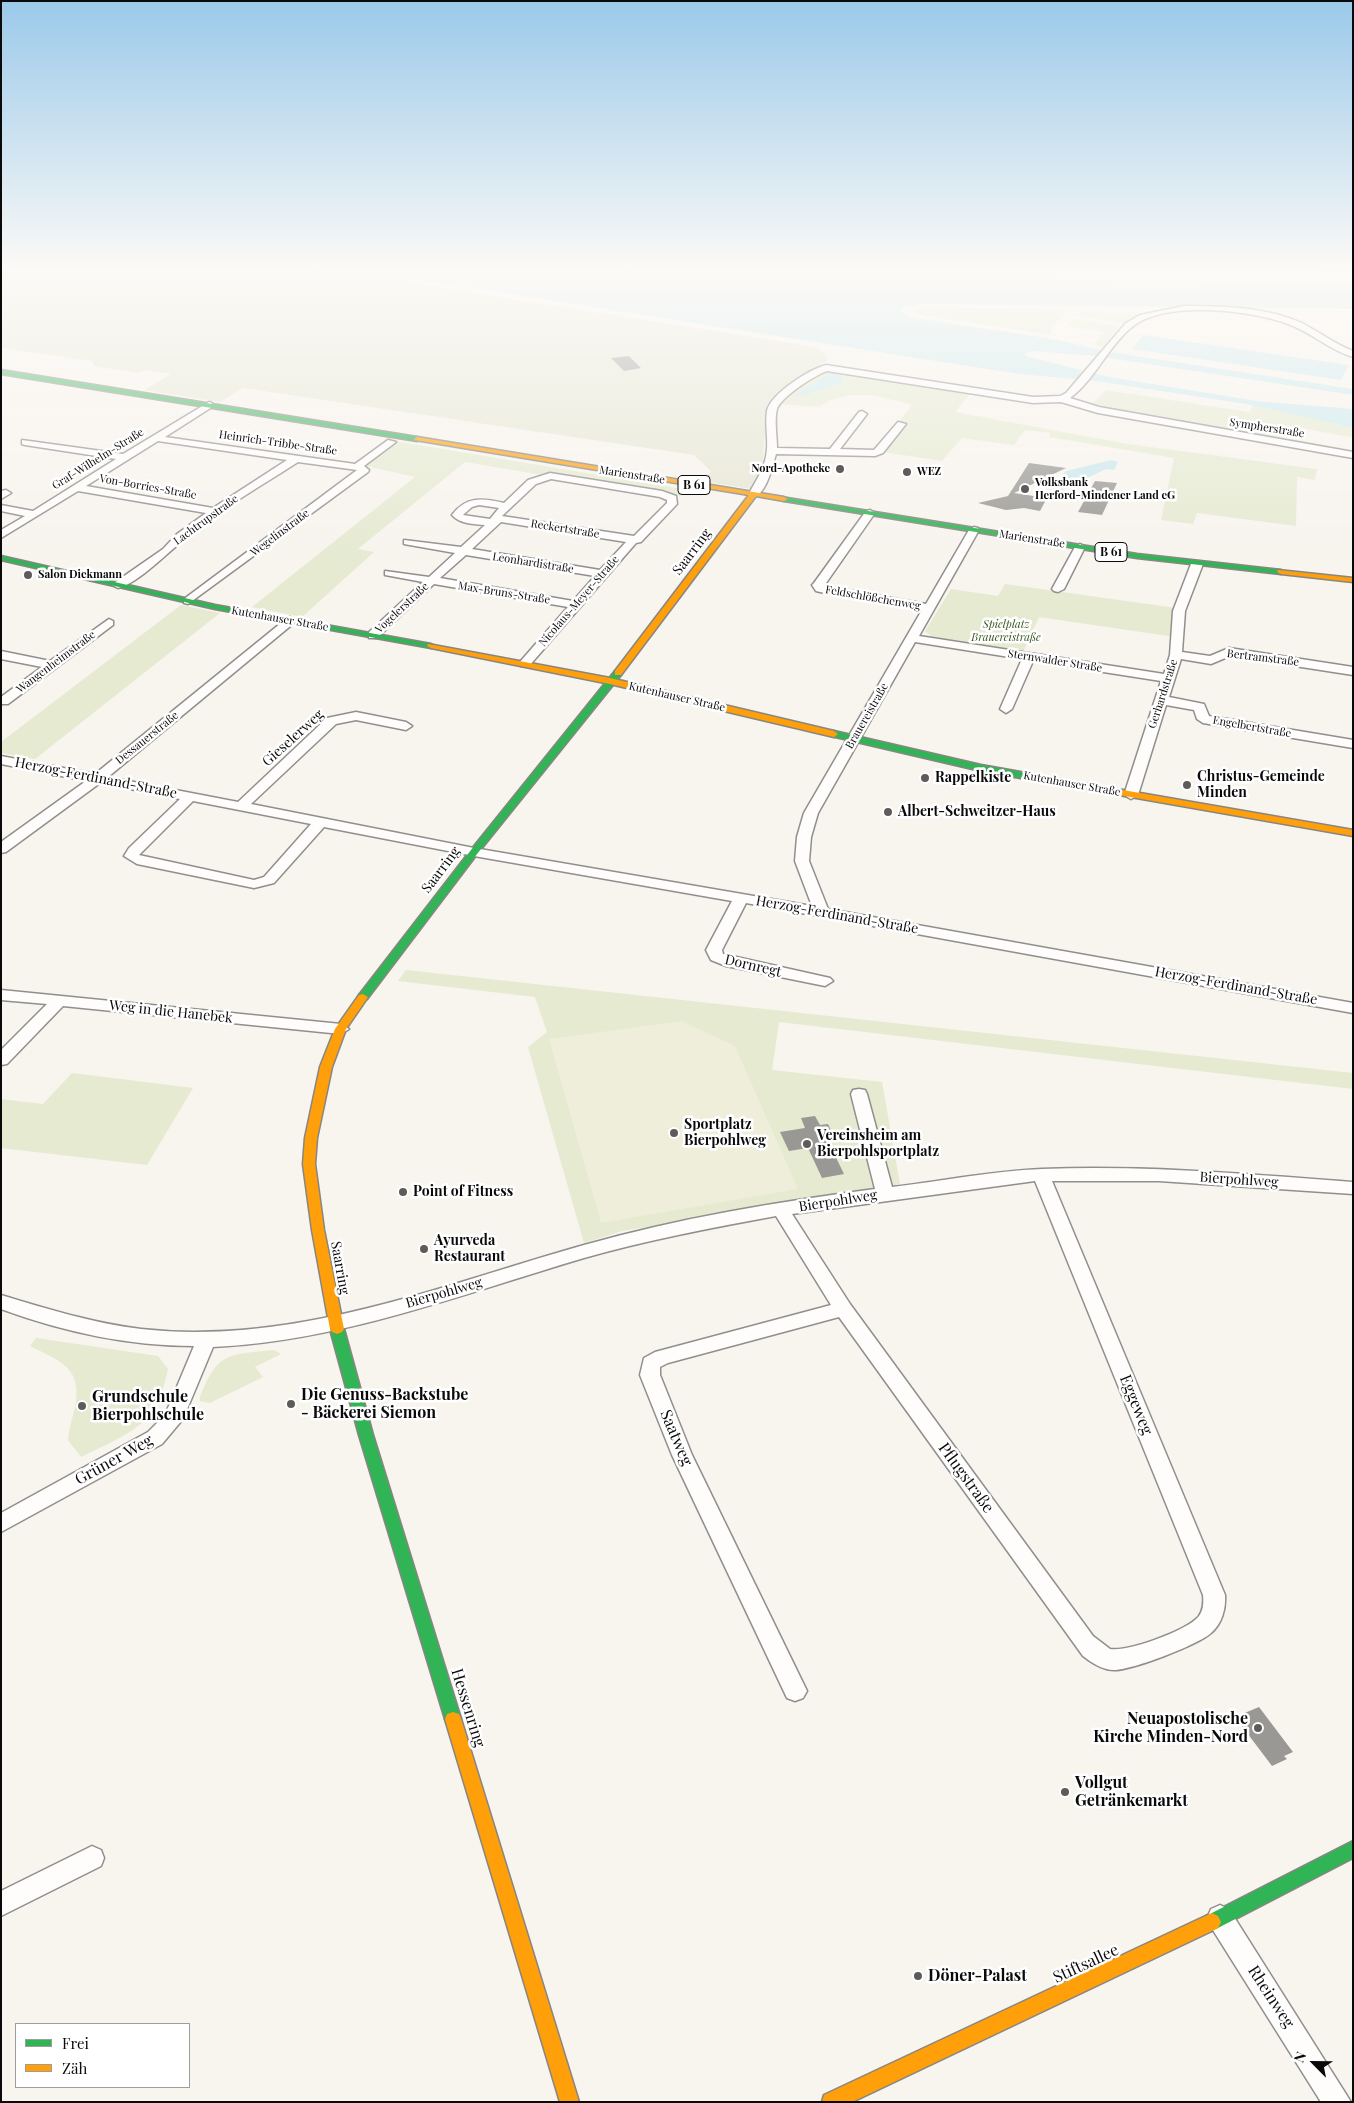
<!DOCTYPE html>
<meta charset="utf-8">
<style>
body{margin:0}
#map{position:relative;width:1354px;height:2103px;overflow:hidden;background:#f8f4ee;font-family:"Playfair Display",serif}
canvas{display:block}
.frame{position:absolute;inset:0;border:2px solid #0a0a0a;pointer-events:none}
.legend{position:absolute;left:15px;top:2023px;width:175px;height:65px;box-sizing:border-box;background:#fff;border:1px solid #9d9d9d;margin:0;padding:6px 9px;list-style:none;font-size:15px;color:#0a0a0a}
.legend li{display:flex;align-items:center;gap:10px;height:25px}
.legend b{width:25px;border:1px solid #9d9d9d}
.north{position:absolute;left:1289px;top:2038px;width:50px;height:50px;-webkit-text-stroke:4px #fff;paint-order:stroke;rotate:293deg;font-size:14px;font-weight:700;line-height:20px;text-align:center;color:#0a0a0a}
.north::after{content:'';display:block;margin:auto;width:18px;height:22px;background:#0a0a0a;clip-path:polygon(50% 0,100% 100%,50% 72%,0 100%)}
</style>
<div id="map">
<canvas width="1354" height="2103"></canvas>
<div class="frame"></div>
<ul class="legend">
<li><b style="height:6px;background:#30b455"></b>Frei</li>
<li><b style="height:6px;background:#ff9f0a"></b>Zäh</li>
</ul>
<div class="north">N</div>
</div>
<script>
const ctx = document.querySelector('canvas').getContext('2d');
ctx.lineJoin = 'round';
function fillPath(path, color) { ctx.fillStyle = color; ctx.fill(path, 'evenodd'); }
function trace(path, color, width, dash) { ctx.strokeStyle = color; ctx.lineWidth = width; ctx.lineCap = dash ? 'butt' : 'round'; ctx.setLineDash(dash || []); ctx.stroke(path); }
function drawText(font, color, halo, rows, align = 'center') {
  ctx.font = font + ' "Playfair Display",serif'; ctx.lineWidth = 5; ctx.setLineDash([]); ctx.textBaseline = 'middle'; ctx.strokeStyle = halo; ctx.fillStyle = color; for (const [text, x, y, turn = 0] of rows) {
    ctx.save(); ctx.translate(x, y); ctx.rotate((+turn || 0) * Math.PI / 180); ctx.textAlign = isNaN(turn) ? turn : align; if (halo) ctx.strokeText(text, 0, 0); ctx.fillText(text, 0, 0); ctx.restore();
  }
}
fillPath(new Path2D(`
 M 922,307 L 1069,310 L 1051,328 L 1051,335 L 917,314 L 914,311 Z
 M 1088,311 L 1141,314 L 1123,323 L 1076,316 L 1081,312 Z
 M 1074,319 L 1120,326 L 1102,348 L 1093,345 L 1105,332 L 1067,326 Z
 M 825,370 L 971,393 L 955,412 L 1128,444 L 1317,469 L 1315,480 L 1297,477 L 1296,526 L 1197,513 L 1193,524 L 1161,520 L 1174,458 L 1049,437 L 1050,433 L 1025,430 L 1014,445 L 962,438 L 942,461 L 876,451 L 912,405 C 881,396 847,387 819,407 L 781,404 L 790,394 Z
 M 1106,390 L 1250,412 L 1253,405 L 1353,428 L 1353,436 L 1350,437 L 1301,428 L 1295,437 L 1283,435 L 1281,437 L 1353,450 L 1353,458 L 1085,411 Z
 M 395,441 L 700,492 L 673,497 L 465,462 L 358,549 L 374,552 L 302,617 L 252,607 L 415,477 L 362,465 Z
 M 1005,584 L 1176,608 L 1175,637 L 1039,617 L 1023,652 L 932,637 L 925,631 L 951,589 L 998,596 Z
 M 181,605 L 220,613 L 35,759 L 1,753 L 1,742 Z
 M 406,970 L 1353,1073 L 1353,1089 L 779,1022 L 772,1070 L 882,1082 L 900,1184 L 622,1231 L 584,1243 L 528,1047 L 547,1032 L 535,997 L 398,981 Z
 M 72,1073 L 193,1088 L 147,1165 L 1,1148 L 1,1099 L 43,1104 Z
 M 36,1338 L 158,1356 L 168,1369 C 165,1381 162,1395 155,1407 C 141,1432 106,1444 81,1457 L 68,1440 C 69,1426 74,1415 76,1401 C 81,1366 56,1359 30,1346 Z
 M 274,1350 L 281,1354 L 255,1367 L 263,1377 L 210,1403 L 200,1401 L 200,1397 C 218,1351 228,1355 274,1350 Z`), '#e5ead1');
fillPath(new Path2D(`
 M 1,267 L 289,267 L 387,279 L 816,347 L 824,353 L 828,360 L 818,365 L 767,405 L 763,460 L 751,489 L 701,481 L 711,471 L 694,455 L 243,388 L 220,402 L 144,390 L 171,374 L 143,370 L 138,373 L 94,366 L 92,361 L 1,348 Z`), '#e6e6d4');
fillPath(new Path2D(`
 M 682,1021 L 735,1046 L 798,1189 L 601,1223 L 549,1039 Z`), '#eeeeda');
fillPath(new Path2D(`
 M 338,267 L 576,267 L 657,272 L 885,277 L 1353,284 L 1353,309 L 920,304 L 907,306 L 901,310 L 905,315 L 915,318 L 1047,338 L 1110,352 L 1353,389 L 1353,395 L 1095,356 L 1032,351 L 1024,354 L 1029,357 L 1109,377 L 1257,401 L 1353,409 L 1353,428 L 1246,404 L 1096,381 L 1019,374 Z
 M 1143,335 L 1349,365 L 1341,380 L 1132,349 Z
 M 830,373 L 839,373 L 844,379 L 841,383 L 803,396 L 794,396 Z
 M 1111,460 L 1118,462 L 1114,470 L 1106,469 L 1061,491 L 1060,477 L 1066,471 Z`), '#c9e8ed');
fillPath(new Path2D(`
 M 629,356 L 641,368 L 624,371 L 611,358 Z
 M 1029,463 L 1066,468 L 1014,493 L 1047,498 L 1040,511 L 1024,508 L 1006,510 L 978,503 L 1008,496 Z
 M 1095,481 L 1117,483 L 1102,515 L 1078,512 Z
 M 815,1116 L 820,1125 L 828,1124 L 835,1139 L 828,1141 L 844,1174 L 822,1178 L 808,1148 L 789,1151 L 787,1147 L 780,1132 L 805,1128 L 801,1118 Z
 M 1259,1707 L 1293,1752 L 1284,1756 L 1287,1759 L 1272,1766 L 1235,1717 Z`), '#9a9894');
const street = new Path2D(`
 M 1277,267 L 1353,267 L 1353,270 L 1281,269 Z
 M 1184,306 C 1223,306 1266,307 1302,323 C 1319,332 1335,344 1353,351 L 1353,357 C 1329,350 1311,332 1288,324 C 1251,310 1165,300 1132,327 C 1109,345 1094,381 1070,398 L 1099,407 L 1353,452 L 1353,458 L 1098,413 L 1061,402 L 1033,403 L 827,371 C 815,375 781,397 777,409 C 774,420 777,436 777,448 L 830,449 L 859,412 L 862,411 L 867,414 L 840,449 L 874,450 L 898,422 L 906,424 L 883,453 L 875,456 L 776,454 C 772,467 767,493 753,498 L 748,495 C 756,481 766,466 767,449 C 768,437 765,423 767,411 C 770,394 810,369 826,365 L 1033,397 L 1060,396 L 1066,393 L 1126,323 L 1140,315 Z
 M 209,402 L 212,403 L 212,407 L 165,437 L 355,464 L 388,440 L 396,442 L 364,466 L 369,470 L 368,472 L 188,604 L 184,603 L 184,599 L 357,470 L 298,462 C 261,486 220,509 186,538 C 169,551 139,583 118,588 L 112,585 L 114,583 L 163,549 L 177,534 L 206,513 L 78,491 L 1,538 L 1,530 L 25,516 L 1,511 L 1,505 L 33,511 L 116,459 L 25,445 L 22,444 L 22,440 L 123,454 ZM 158,441 L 287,460 L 213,508 L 86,486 Z
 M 550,473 L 662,491 L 676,496 L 677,504 L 641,542 L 636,543 L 529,666 L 521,666 L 519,663 L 568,607 L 434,584 L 377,638 L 369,638 L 369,632 L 423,582 L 385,575 L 385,571 L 429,577 L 455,553 L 404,544 L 404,540 L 461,547 L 485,525 C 473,524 460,524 452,515 C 466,496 483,498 504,503 L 528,480 ZM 551,479 L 660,497 L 667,500 L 667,503 L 634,536 L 502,516 L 536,484 ZM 479,505 L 499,508 L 490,519 L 463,515 L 472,507 ZM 501,522 L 626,542 L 600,570 L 472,549 ZM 466,555 L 595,576 L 573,601 L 440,578 Z
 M 6,490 L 11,493 L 1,499 L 1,491 Z
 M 870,510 L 875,513 L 824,586 L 926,604 L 969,530 L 974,527 L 978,528 L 979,530 L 919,636 L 1164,674 L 1170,655 L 1173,611 L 1191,564 L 1193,562 L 1201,562 L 1203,564 L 1185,611 L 1182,652 L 1210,656 L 1229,648 L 1353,667 L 1353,675 L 1230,656 L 1211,664 L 1181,659 L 1169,697 L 1204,704 L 1209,716 L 1353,740 L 1353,748 L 1203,723 L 1197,719 L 1194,710 L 1166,705 L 1138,795 L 1131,799 L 1124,795 L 1161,681 L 1033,661 L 1012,709 L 1006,713 L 1000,709 L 1022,659 L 915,642 L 818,813 L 811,837 L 809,861 L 828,909 L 1353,1003 L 1353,1013 L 746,903 L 722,950 L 723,954 L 830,978 L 833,981 L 825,986 L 726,966 L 711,960 L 706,950 L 732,901 L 474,856 L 324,827 L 274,883 L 254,888 L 137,864 L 124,856 L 129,848 L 180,799 L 100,783 L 6,852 L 1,853 L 1,842 L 86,781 L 1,764 L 1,756 L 95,774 L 286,619 L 290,617 L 296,621 L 294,623 L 108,777 L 238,802 L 327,718 L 356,712 L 406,722 L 412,726 L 406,730 L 356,720 L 336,724 L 251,804 L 474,848 L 812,906 L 795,861 L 797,837 L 804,813 L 922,610 L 820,592 L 816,591 L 812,585 L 814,583 L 866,511 ZM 193,801 L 311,824 L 264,877 L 254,880 L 139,855 Z
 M 1080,544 L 1085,547 L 1064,589 L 1058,592 L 1054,591 L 1052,589 L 1075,547 Z
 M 109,619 L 113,621 L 113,625 L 8,704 L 1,704 L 1,697 L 42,667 L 1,659 L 1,651 L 50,661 Z
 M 1,990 L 341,1024 L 349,1029 L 341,1034 L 63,1006 L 7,1064 L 1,1065 L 1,1050 L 47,1004 L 1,1000 Z
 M 859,1089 L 865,1090 L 867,1094 L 892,1187 C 942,1181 992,1171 1042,1169 C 1146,1165 1249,1174 1353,1182 L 1353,1194 L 1159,1181 L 1052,1181 L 1225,1595 C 1226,1608 1222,1624 1211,1633 C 1198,1645 1132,1670 1114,1670 C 1103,1670 1092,1663 1083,1656 L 839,1317 L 668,1363 L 660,1367 L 660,1375 L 692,1455 L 807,1691 L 803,1698 L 795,1701 L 787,1698 L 672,1455 L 640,1375 L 644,1358 L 655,1352 L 831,1305 L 776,1216 C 711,1228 647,1240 584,1258 C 462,1294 342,1341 213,1347 L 183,1419 L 162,1444 L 1,1532 L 1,1513 L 148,1432 L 165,1415 L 194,1346 C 128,1346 64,1332 1,1309 L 1,1295 C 48,1309 92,1323 141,1329 C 294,1346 439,1286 584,1245 C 679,1218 777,1202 875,1189 L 851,1094 L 853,1090 ZM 1035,1181 L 1203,1595 C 1204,1605 1203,1614 1195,1620 C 1181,1632 1128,1652 1110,1649 L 1093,1636 L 850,1304 L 792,1214 Z
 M 92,1846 L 101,1850 L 104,1858 L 101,1866 L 1,1916 L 1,1891 Z
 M 1220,1905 L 1229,1909 L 1351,2102 L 1321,2102 L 1211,1927 L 1207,1918 L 1211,1909 Z`);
const fast = new Path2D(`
 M 1,370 L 417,437 L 420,439 L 417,441 L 1,374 Z
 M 781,497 L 1137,554 L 1281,570 L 1285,572 L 1281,574 L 1137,558 L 784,501 L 780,499 Z
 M 1,556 L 215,605 L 431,644 L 435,646 L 431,648 L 215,609 L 1,560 Z
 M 618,670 L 621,671 L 621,675 L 477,854 L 367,999 L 359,999 L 358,997 L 359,995 L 471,850 L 615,671 Z
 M 834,731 L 981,765 L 1088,784 L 1093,787 L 1088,790 L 981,771 L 831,736 L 830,734 Z
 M 337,1324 L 342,1326 L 344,1329 L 373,1435 L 461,1719 L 459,1724 L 453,1726 L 447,1724 L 445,1719 L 359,1435 L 330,1329 L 332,1326 Z
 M 1353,1841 L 1353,1858 L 1218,1928 L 1212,1931 L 1206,1928 L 1203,1922 L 1206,1916 Z`);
const slow = new Path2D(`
 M 417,437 L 784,497 L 788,499 L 784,501 L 756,496 L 621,675 L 615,675 L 615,671 L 749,495 L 415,440 L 414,439 Z
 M 1278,570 L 1353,578 L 1353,582 L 1281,574 L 1277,572 Z
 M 428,644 L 610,678 L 834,731 L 838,734 L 834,737 L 610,684 L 431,648 L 427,646 Z
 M 1088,784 L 1353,830 L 1353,836 L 1085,789 L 1083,787 Z
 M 363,994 L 368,997 L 346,1029 L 332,1067 L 317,1138 L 315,1164 L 324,1230 L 344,1329 L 342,1332 L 337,1334 L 332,1332 L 330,1329 L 312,1230 L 303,1164 L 305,1138 L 320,1067 L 335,1029 L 359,995 Z
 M 453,1712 L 459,1714 L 461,1719 L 579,2102 L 560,2102 L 445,1719 L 447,1714 Z
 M 1212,1913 L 1218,1916 L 1221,1922 L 1218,1928 L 852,2102 L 822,2102 L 824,2095 Z`);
trace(street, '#918f8d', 3);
trace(fast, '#888683', 3);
trace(slow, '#888683', 3);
fillPath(street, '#fefdfc');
fillPath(fast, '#30b455');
fillPath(slow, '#ff9f0a');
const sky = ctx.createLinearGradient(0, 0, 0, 562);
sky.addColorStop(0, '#9bc9ea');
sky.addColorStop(0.48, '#fcfaf7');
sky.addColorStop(1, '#fcfaf700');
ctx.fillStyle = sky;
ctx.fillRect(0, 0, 1354, 562);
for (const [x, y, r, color] of [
 [840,469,5,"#5d5c5a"],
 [907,472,5,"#5d5c5a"],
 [1025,489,5,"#5d5c5a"],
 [28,575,5,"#5d5c5a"],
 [925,778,5,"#5d5c5a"],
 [1187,785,5,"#5d5c5a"],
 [888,812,5,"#5d5c5a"],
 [674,1133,5,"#5d5c5a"],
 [807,1144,5,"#5d5c5a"],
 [403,1192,5,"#5d5c5a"],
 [424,1249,5,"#5d5c5a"],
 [291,1404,5,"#5d5c5a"],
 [82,1406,5,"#5d5c5a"],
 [1258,1728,5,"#5d5c5a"],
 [1065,1792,5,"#5d5c5a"],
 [918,1976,5,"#5d5c5a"]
]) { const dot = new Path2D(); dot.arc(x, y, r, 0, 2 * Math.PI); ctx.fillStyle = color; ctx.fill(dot); trace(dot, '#fff', 2); }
drawText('11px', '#0a0a0a', '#fff', [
 ["Sympherstraße",1267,428,9],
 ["Heinrich-Tribbe-Straße",278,443,8],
 ["Graf-Wilhelm-Straße",98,459,-32],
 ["Marienstraße",632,475,9],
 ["Von-Borries-Straße",148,487,10],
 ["Lachtrupstraße",206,520,-36],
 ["Reckertstraße",565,529,9],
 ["Wegelinstraße",280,533,-37],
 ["Marienstraße",1032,539,9],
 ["Leonhardistraße",533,563,9],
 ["Max-Bruns-Straße",504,593,9],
 ["Feldschlößchenweg",873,598,10],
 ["Nicolaus-Meyer-Straße",579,601,-49],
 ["Vogelerstraße",402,608,-43],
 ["Kutenhauser Straße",280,619,10],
 ["Bertramstraße",1263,658,7],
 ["Sternwalder Straße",1055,661,9],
 ["Wangenheimstraße",56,662,-37],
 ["Gerhardstraße",1163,694,-72],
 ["Kutenhauser Straße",677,697,13],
 ["Brauereistraße",867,716,-60],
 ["Engelbertstraße",1252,727,10],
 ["Dessauerstraße",147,738,-39],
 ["Kutenhauser Straße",1072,784,10]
]);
drawText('bold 11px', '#0a0a0a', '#fff', [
 ["Nord-Apotheke",830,469,"right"],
 ["WEZ",917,472],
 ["Volksbank",1035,483],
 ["Herford-Mindener Land eG",1035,496],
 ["Salon Diekmann",38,575]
], 'left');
drawText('italic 11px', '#395824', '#fff', [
 ["Spielplatz",1006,625],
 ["Brauereistraße",1006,638]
]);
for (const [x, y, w] of [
 [694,485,32],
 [1111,552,32]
]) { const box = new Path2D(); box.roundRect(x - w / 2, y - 9.5, w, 19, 4); ctx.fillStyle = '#fff'; ctx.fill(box); trace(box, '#0a0a0a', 1); }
drawText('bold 12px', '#0a0a0a', null, [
 ["B 61",694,485],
 ["B 61",1111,552]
]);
drawText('14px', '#0a0a0a', '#fff', [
 ["Saarring",692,552,-53],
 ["Gieselerweg",293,738,-42],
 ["Herzog-Ferdinand-Straße",96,778,11],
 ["Saarring",441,870,-53],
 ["Herzog-Ferdinand-Straße",837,915,10],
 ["Dornregt",753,966,13],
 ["Herzog-Ferdinand-Straße",1236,986,10],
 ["Weg in die Hanebek",171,1012,6],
 ["Bierpohlweg",1239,1180,4],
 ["Bierpohlweg",838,1201,-9],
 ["Saarring",340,1268,80],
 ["Bierpohlweg",444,1293,-16]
]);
drawText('bold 14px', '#0a0a0a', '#fff', [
 ["Christus-Gemeinde",1197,777],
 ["Minden",1197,793],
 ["Rappelkiste",935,778],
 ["Albert-Schweitzer-Haus",898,812],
 ["Sportplatz",684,1125],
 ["Bierpohlweg",684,1141],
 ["Vereinsheim am",817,1136],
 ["Bierpohlsportplatz",817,1152],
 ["Point of Fitness",413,1192],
 ["Ayurveda",434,1241],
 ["Restaurant",434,1257]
], 'left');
drawText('bold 16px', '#0a0a0a', '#fff', [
 ["Die Genuss-Backstube",301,1395],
 ["- Bäckerei Siemon",301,1413],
 ["Grundschule",92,1397],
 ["Bierpohlschule",92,1415],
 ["Neuapostolische",1248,1719,"right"],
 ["Kirche Minden-Nord",1248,1737,"right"],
 ["Vollgut",1075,1783],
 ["Getränkemarkt",1075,1801],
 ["Döner-Palast",928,1976]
], 'left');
drawText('16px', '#0a0a0a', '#fff', [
 ["Eggeweg",1136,1405,68],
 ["Saatweg",676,1438,67],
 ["Grüner Weg",114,1460,-29],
 ["Pflugstraße",966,1478,54],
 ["Hessenring",468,1708,73],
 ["Stiftsallee",1086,1964,-25],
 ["Rheinweg",1271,1997,57]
]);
</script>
